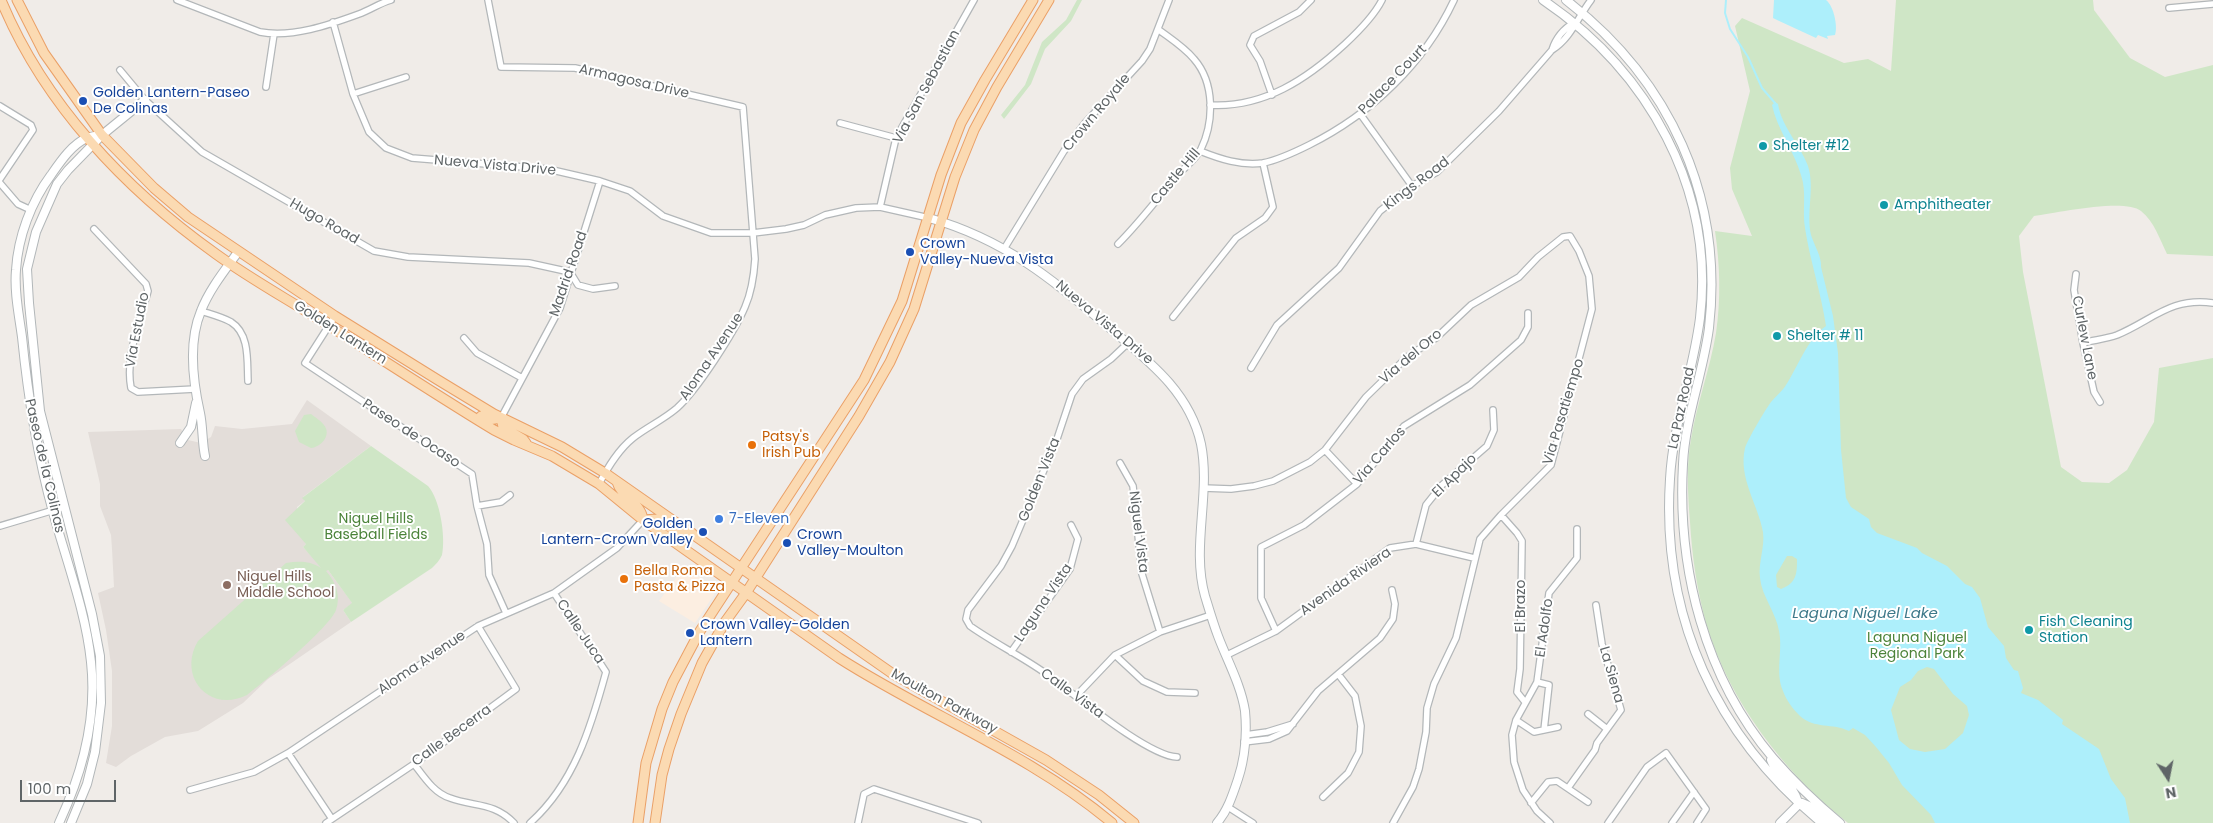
<!DOCTYPE html>
<style>
body{margin:0}
#map{position:relative;width:2213px;height:823px;overflow:hidden;background:#f0ece8;font-family:Poppins,sans-serif}
canvas{display:block}
.north{position:absolute;left:2143px;top:753px;width:50px;height:50px;-webkit-text-stroke:4px #fff;paint-order:stroke;rotate:169deg;font-size:14px;font-weight:700;line-height:20px;text-align:center;color:#5f6567}
.north::after{content:'';display:block;margin:auto;width:18px;height:22px;background:#5f6567;clip-path:polygon(50% 0,100% 100%,50% 72%,0 100%)}
.scale{position:absolute;left:20px;top:780px;width:96px;height:22px;box-sizing:border-box;border:2px solid #5f6567;border-top:0;padding-left:6px;font-size:15px;line-height:18px;white-space:nowrap;color:#5f6567;-webkit-text-stroke:4px #fff;paint-order:stroke}
</style>
<div id="map">
<canvas width="2213" height="823"></canvas>
<div class="north">N</div>
<div class="scale">100 m</div>
</div>
<script>
const ctx = document.querySelector('canvas').getContext('2d');
ctx.lineJoin = 'round';
function fillPath(path, color) { ctx.fillStyle = color; ctx.fill(path, 'evenodd'); }
function trace(path, color, width, dash) { ctx.strokeStyle = color; ctx.lineWidth = width; ctx.lineCap = dash ? 'butt' : 'round'; ctx.setLineDash(dash || []); ctx.stroke(path); }
function drawText(font, color, halo, rows, align = 'center') {
  ctx.font = font + ' Poppins,sans-serif'; ctx.lineWidth = 4; ctx.setLineDash([]); ctx.textBaseline = 'middle'; ctx.strokeStyle = halo; ctx.fillStyle = color; for (const [text, x, y, turn = 0] of rows) {
    ctx.save(); ctx.translate(x, y); ctx.rotate((+turn || 0) * Math.PI / 180); ctx.textAlign = isNaN(turn) ? turn : align; if (halo) ctx.strokeText(text, 0, 0); ctx.fillText(text, 0, 0); ctx.restore();
  }
}
fillPath(new Path2D(`
 M 685,566 L 713,587 L 714,595 L 695,623 L 659,601 Z`), '#fceee1');
fillPath(new Path2D(`
 M 307,400 L 371,446 L 303,497 L 305,501 L 297,507 L 306,544 L 303,547 L 322,568 L 328,570 L 353,604 L 343,610 L 351,622 L 268,679 L 243,703 L 198,731 L 165,737 L 131,756 L 116,767 L 106,763 L 112,726 L 112,671 L 106,630 L 98,593 L 114,587 L 112,549 L 111,535 L 100,506 L 100,484 L 88,432 L 181,429 L 188,440 L 201,443 L 211,437 L 215,426 L 242,429 L 292,424 Z`), '#e3ddd9');
fillPath(new Path2D(`
 M 1077,0 L 1082,0 L 1071,21 L 1045,49 L 1031,84 L 1004,119 L 1001,115 L 1025,85 L 1042,42 L 1066,20 Z
 M 1896,0 L 2093,0 L 2094,10 L 2130,58 L 2165,77 L 2213,65 L 2213,256 L 2167,254 C 2160,240 2154,221 2141,211 C 2125,198 2056,213 2034,216 L 2019,236 L 2023,272 L 2061,467 L 2082,482 L 2109,483 L 2127,470 L 2154,422 L 2159,368 L 2213,358 L 2213,823 L 1848,823 C 1784,773 1729,701 1706,623 C 1697,590 1692,556 1690,522 C 1688,495 1686,467 1691,439 C 1697,403 1710,369 1716,333 C 1721,299 1720,265 1715,231 L 1752,236 L 1732,189 L 1730,168 L 1750,91 L 1735,26 L 1742,18 L 1844,63 L 1868,59 L 1891,71 Z
 M 311,414 C 315,417 321,421 324,425 C 332,435 321,447 311,448 L 299,442 L 295,431 L 304,415 Z
 M 371,446 L 428,486 C 440,499 446,537 442,555 C 440,560 436,564 432,568 L 351,622 L 343,610 L 352,603 L 328,570 L 326,571 C 336,582 341,596 336,610 C 330,627 264,682 247,695 C 209,714 177,676 198,641 L 286,563 C 299,561 310,561 321,568 L 303,547 L 306,544 L 285,520 L 305,501 L 302,498 Z`), '#cfe6c6');
fillPath(new Path2D(`
 M 1774,0 L 1826,0 C 1834,6 1838,27 1835,35 L 1827,36 L 1828,39 L 1818,35 L 1816,38 L 1777,20 L 1773,18 Z
 M 1775,102 L 1778,104 C 1782,128 1800,144 1808,166 C 1815,188 1806,212 1811,235 C 1814,245 1822,257 1821,267 L 1833,316 L 1838,353 L 1841,450 L 1846,498 L 1851,507 L 1869,519 L 1871,527 L 1877,533 L 1917,548 L 1922,553 L 1947,566 L 1965,584 L 1972,587 L 1980,598 L 1988,627 L 2004,646 L 2006,658 L 2014,670 L 2018,671 L 2023,688 L 2021,693 L 2038,700 L 2063,720 L 2062,724 L 2099,749 L 2111,779 L 2125,798 L 2130,823 L 1935,823 L 1931,815 L 1902,785 L 1889,763 L 1876,747 L 1865,735 L 1853,728 L 1849,731 C 1833,723 1814,729 1800,716 C 1793,709 1786,700 1783,691 C 1775,673 1783,650 1779,631 C 1776,612 1762,597 1760,578 C 1758,562 1765,548 1763,532 C 1758,504 1738,478 1745,448 C 1748,439 1765,410 1771,402 C 1775,397 1780,393 1784,388 C 1798,368 1806,340 1826,326 C 1821,292 1810,261 1805,228 C 1802,211 1807,192 1801,175 C 1794,151 1777,129 1772,105 ZM 1787,556 L 1792,556 L 1797,559 C 1797,573 1797,583 1781,589 L 1777,587 L 1776,575 ZM 1927,667 L 1934,669 L 1953,694 L 1967,706 L 1969,715 L 1963,733 L 1945,749 L 1925,752 L 1910,749 L 1899,740 L 1891,710 L 1900,687 L 1911,680 L 1918,671 Z`), '#adeffb');
trace(new Path2D(`
 M 1726,0 L 1725,13 L 1730,29 L 1748,57 L 1762,88 L 1775,103`), '#adeffb', 2);
const street = new Path2D(`
 M 177,0 L 260,32 C 292,38 329,25 359,14 C 370,10 380,3 391,0
 M 488,0 L 501,67 L 575,68 L 743,107 L 755,259 C 754,275 752,291 745,307 C 734,333 697,390 677,408 C 663,420 647,427 633,438 C 618,450 608,467 599,484
 M 2169,8 L 2213,4
 M 333,22 L 353,94 L 369,132 L 386,148 L 412,158 L 548,169 L 600,181 L 630,191 L 663,216 L 711,233 L 753,233 L 786,229 L 804,225 L 825,215 L 856,208 L 880,207 L 929,218
 M 1552,50 C 1556,37 1563,29 1575,22
 M 120,70 L 145,100 L 202,152 L 374,251 L 408,257 L 529,263 L 570,272 L 578,285 L 593,289 L 615,286
 M 266,87 L 274,34
 M 353,94 L 406,77
 M 1272,95 L 1260,61 L 1250,45 L 1254,36 L 1299,12 L 1311,0
 M 1210,105 C 1264,108 1307,79 1345,44 C 1359,31 1374,16 1382,0
 M 0,106 L 31,125 L 33,130 L 0,179
 M 1361,115 L 1412,186
 M 840,123 L 896,138
 M 1200,151 C 1220,159 1241,166 1263,163 C 1278,160 1295,152 1309,145 C 1371,114 1424,64 1454,0
 M 0,183 L 18,204 L 31,210
 M 880,207 L 896,138 L 974,0
 M 94,229 L 146,284 L 148,291 C 140,321 125,356 131,388 L 138,392 L 195,389
 M 1118,244 C 1138,224 1155,202 1173,180 C 1181,170 1195,161 1201,149 C 1214,122 1215,83 1194,59 C 1184,47 1171,39 1159,30
 M 1004,249 L 1064,151 L 1085,123 L 1142,61 L 1150,49 L 1169,0
 M 2076,274 L 2074,290 L 2083,343 L 2094,392 L 2100,402
 M 201,311 C 210,314 222,317 231,322 C 250,334 247,361 248,381
 M 335,316 L 305,363 L 472,474 L 477,506 L 487,544 L 489,575 L 506,613
 M 1173,317 L 1236,238 L 1265,218 L 1273,207 L 1263,163
 M 464,338 L 477,353 L 522,378
 M 1128,343 L 1111,359 L 1083,379 L 1072,394 L 1057,439 L 1012,546 L 1001,566 L 968,610 L 966,619 L 970,626 C 994,643 1021,656 1045,673 C 1072,692 1147,756 1177,757
 M 2083,343 C 2094,340 2106,339 2117,335 C 2153,320 2170,297 2213,303
 M 1251,368 L 1277,325 L 1339,268 L 1380,211 L 1412,186 L 1437,172 L 1499,111 L 1552,50 C 1571,38 1578,17 1591,0
 M 501,418 L 560,308 L 600,181
 M 1325,450 L 1357,484
 M 1120,463 L 1133,486 L 1142,574 L 1160,632
 M 1203,488 L 1231,489 L 1254,486 L 1273,481 L 1310,462 L 1325,450 L 1366,397 L 1407,357 L 1436,338 L 1471,305 L 1519,277 L 1538,257 L 1563,237 L 1570,236 L 1579,251 L 1589,276 L 1592,309 L 1551,465 L 1501,515 L 1480,539 L 1456,638 L 1434,684 L 1427,708 L 1426,732 L 1419,769 L 1413,787 L 1393,823
 M 477,506 L 501,502 L 510,495
 M 1501,515 L 1517,533 L 1522,541 L 1520,669 L 1517,692 L 1525,702
 M 0,526 L 64,507
 M 1416,544 L 1426,505 L 1442,485 L 1487,446 L 1494,430 L 1493,410
 M 1276,631 L 1261,598 L 1261,547 L 1304,525 L 1357,484 L 1404,426 L 1470,385 L 1521,340 L 1528,327 L 1528,313
 M 1011,652 L 1070,569 L 1078,539 L 1071,525
 M 1115,655 L 1143,681 L 1167,692 L 1195,693
 M 1227,655 L 1276,631 L 1390,548 L 1416,544 L 1474,558
 M 1537,682 L 1549,685 L 1544,730
 M 1076,696 L 1115,655 L 1160,632 L 1211,615
 M 1588,714 L 1607,729
 M 1516,720 L 1534,732 L 1558,727
 M 1245,735 L 1267,732 L 1293,724
 M 1244,742 L 1269,739 L 1287,731 L 1318,691 L 1380,638 L 1393,619 L 1395,604 L 1392,590
 M 288,753 L 332,819
 M 414,764 C 424,777 434,793 450,798 C 474,807 494,802 514,823
 M 1568,788 L 1595,750 L 1597,743 L 1621,710 L 1602,644 L 1596,605
 M 190,790 L 254,772 L 288,753 L 478,626 L 554,593 L 617,548 L 643,520
 M 1323,797 L 1348,773 L 1359,752 L 1361,726 L 1355,696 L 1338,674
 M 1531,803 L 1548,782 L 1557,781 L 1588,802
 M 1228,807 L 1253,823
 M 326,823 L 414,764 L 516,689 L 478,626
 M 530,823 C 574,784 591,727 606,672 L 554,593
 M 858,823 L 864,794 L 874,789 L 978,823
 M 1550,823 L 1537,811 L 1523,790 L 1514,762 L 1512,735 L 1516,720 L 1537,682 L 1549,593 L 1577,558 L 1577,529
 M 1608,823 L 1647,767 L 1666,753 L 1706,809 L 1697,823
 M 1672,823 L 1694,792`);
const secondary = new Path2D(`
 M 1543,0 C 1648,71 1715,189 1700,318 C 1693,373 1673,424 1670,479 C 1661,617 1716,736 1822,823
 M 1566,0 C 1670,80 1724,197 1709,328 C 1703,374 1685,418 1683,464 C 1677,569 1705,678 1773,758 C 1794,782 1816,803 1840,823
 M 929,218 C 1004,239 1054,280 1112,330 C 1150,362 1190,393 1201,444 C 1211,494 1191,547 1205,596 C 1209,609 1213,623 1218,636 C 1227,660 1241,685 1245,711 C 1247,732 1245,758 1238,779 C 1233,794 1228,810 1217,823
 M 180,443 L 191,427 L 196,403
 M 205,456 C 202,442 203,427 200,413 C 193,382 188,342 201,311 C 209,290 225,270 238,252
 M 1771,760 C 1777,777 1793,784 1798,802
 M 1802,803 L 1813,808 L 1831,823
 M 59,823 C 82,774 97,717 91,662 C 86,612 66,560 53,512 C 37,454 28,397 22,337 C 19,315 14,292 16,270 C 18,237 31,202 51,175 C 60,162 72,144 87,138 C 91,136 98,136 102,135
 M 71,823 L 87,784 L 95,752 L 101,703 L 100,656 L 92,614 L 40,411 L 29,303 L 27,269 L 36,232 L 57,184 L 68,170 L 102,135 L 145,100
 M 1780,823 L 1799,804`);
const primary = new Path2D(`
 M 1,0 C 44,104 125,189 216,254 C 252,280 291,301 328,325 C 383,360 438,396 494,430 L 514,440 L 552,456 L 599,484 L 643,520 L 839,658 C 928,715 1030,754 1112,823
 M 17,0 L 44,53 L 102,135 L 154,188 L 188,217 L 335,316 L 438,380 L 494,414 L 562,447 L 605,473 L 893,674 L 1046,760 L 1099,795 L 1134,823
 M 481,416 L 488,420 L 501,418 L 503,427 L 523,439 L 526,443
 M 617,482 C 622,499 641,502 643,520
 M 643,520 L 657,519 L 685,537 L 692,533
 M 638,823 L 646,763 L 662,709 L 673,682 L 700,631 L 864,380 L 902,301 L 941,175 L 961,123 L 985,80 L 1033,0
 M 655,823 L 662,775 L 669,749 L 681,714 L 702,663 L 725,622 L 746,593 L 859,416 L 890,362 L 914,309 L 955,177 L 974,130 L 997,87 L 1049,0`);
trace(street, '#b3b7b9', 8);
trace(secondary, '#b2b7b9', 10);
trace(primary, '#eaa067', 11);
trace(street, '#fff', 5.5);
trace(secondary, '#fff', 8);
trace(primary, '#fbdab2', 9);
for (const [x, y, r, color] of [
 [83,101,5,"#1a4fb4"],
 [1763,146,5,"#0f9aa8"],
 [1884,205,5,"#0f9aa8"],
 [910,252,5,"#1a4fb4"],
 [1777,336,5,"#0f9aa8"],
 [752,445,5,"#e8710a"],
 [719,519,5,"#3f7fe0"],
 [703,532,5,"#1a4fb4"],
 [787,543,5,"#1a4fb4"],
 [624,579,5,"#e8710a"],
 [227,585,5,"#8d6e63"],
 [2029,630,5,"#0f9aa8"],
 [690,633,5,"#1a4fb4"]
]) { const dot = new Path2D(); dot.arc(x, y, r, 0, 2 * Math.PI); ctx.fillStyle = color; ctx.fill(dot); trace(dot, '#fff', 2); }
drawText('14px', '#5f6567', '#fff', [
 ["Palace Court",1393,80,-46],
 ["Armagosa Drive",634,82,13],
 ["Via San Sebastian",927,87,-62],
 ["Crown Royale",1097,113,-50],
 ["Nueva Vista Drive",495,166,5],
 ["Castle Hill",1176,177,-50],
 ["Kings Road",1417,184,-37],
 ["Hugo Road",324,222,30],
 ["Madrid Road",569,274,-71],
 ["Nueva Vista Drive",1104,323,40],
 ["Via Estudio",138,330,-79],
 ["Golden Lantern",340,333,32],
 ["Curlew Lane",2084,338,79],
 ["Aloma Avenue",712,357,-56],
 ["Via del Oro",1411,357,-40],
 ["La Paz Road",1682,408,-78],
 ["Via Pasatiempo",1564,412,-73],
 ["Paseo de Ocaso",411,434,33],
 ["Via Carlos",1380,456,-49],
 ["Paseo de la Colinas",44,466,77],
 ["El Apajo",1455,476,-44],
 ["Golden Vista",1040,480,-68],
 ["Niguel Vista",1138,532,83],
 ["Avenida Riviera",1346,582,-35],
 ["Laguna Vista",1044,603,-56],
 ["El Brazo",1521,606,-90],
 ["El Adolfo",1545,628,-82],
 ["Calle Juca",580,632,56],
 ["Aloma Avenue",422,663,-34],
 ["La Siena",1611,675,74],
 ["Calle Vista",1072,694,36],
 ["Moulton Parkway",944,702,29],
 ["Calle Becerra",452,736,-36]
]);
drawText('14px', '#164399', '#fff', [
 ["Golden Lantern-Paseo",93,93],
 ["De Colinas",93,109],
 ["Crown",920,244],
 ["Valley-Nueva Vista",920,260],
 ["Golden",693,524,"right"],
 ["Lantern-Crown Valley",693,540,"right"],
 ["Crown",797,535],
 ["Valley-Moulton",797,551],
 ["Crown Valley-Golden",700,625],
 ["Lantern",700,641]
], 'left');
drawText('14px', '#0d838f', '#fff', [
 ["Shelter #12",1773,146],
 ["Amphitheater",1894,205],
 ["Shelter # 11",1787,336],
 ["Fish Cleaning",2039,622],
 ["Station",2039,638]
], 'left');
drawText('14px', '#c56008', '#fff', [
 ["Patsy's",762,437],
 ["Irish Pub",762,453],
 ["Bella Roma",634,571],
 ["Pasta & Pizza",634,587]
], 'left');
drawText('14px', '#4b833a', '#fff', [
 ["Niguel Hills",376,519],
 ["Baseball Fields",376,535],
 ["Laguna Niguel",1917,638],
 ["Regional Park",1917,654]
]);
drawText('14px', '#366cbe', '#fff', [
 ["7-Eleven",729,519]
], 'left');
drawText('14px', '#785e54', '#fff', [
 ["Niguel Hills",237,577],
 ["Middle School",237,593]
], 'left');
drawText('italic 15px', '#3d798a', '#fff', [
 ["Laguna Niguel Lake",1865,614]
]);
</script>
